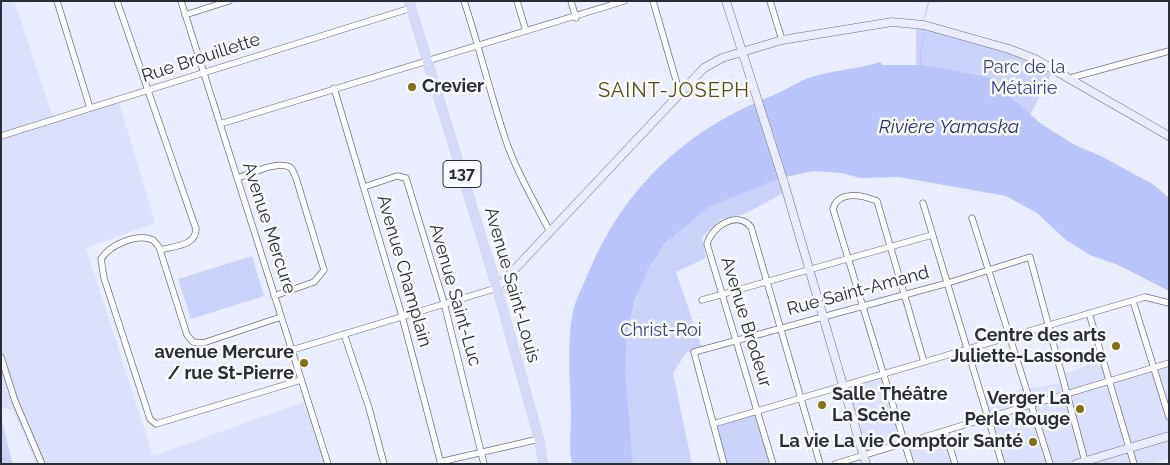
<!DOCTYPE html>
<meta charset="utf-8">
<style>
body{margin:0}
#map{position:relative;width:1170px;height:465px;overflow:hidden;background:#eaedfd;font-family:Raleway,sans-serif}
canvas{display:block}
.frame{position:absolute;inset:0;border:2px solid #2b2d34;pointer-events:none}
</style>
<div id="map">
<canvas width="1170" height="465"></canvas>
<div class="frame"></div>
</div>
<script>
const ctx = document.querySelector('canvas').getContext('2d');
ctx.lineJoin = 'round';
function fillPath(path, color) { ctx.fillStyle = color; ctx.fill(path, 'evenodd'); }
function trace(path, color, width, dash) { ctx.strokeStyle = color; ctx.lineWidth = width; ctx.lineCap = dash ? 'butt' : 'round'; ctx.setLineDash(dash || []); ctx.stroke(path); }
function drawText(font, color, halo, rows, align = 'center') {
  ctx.font = font + ' Raleway,sans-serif'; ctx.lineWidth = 5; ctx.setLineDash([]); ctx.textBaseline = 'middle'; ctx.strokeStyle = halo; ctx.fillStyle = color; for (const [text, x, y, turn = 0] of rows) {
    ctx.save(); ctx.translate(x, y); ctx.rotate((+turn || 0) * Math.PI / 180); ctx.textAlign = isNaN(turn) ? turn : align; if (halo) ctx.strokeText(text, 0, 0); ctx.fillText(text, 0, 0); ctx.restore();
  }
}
fillPath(new Path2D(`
 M 1,1 L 14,1 L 54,120 L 119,102 L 155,223 L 86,248 L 153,456 L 307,401 L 326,464 L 36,464 L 13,410 L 1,408 Z
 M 1103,359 L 1110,381 L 1169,363 L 1169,458 L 1150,464 L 1002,464 L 984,401 L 1021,389 L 1064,383 L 1062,375 Z
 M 883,374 L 905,443 L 945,431 L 955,464 L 911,464 L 904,443 L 864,455 L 842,385 Z`), '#dbe1fb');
fillPath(new Path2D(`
 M 916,25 L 984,42 L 1054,69 L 1030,115 L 988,77 L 916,65 Z
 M 781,178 L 785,192 L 745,214 L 721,219 L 702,237 L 706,258 L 676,272 L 702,348 L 686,353 L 673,373 L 692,464 L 633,464 C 630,433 625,400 625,369 C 626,305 651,238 710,206 C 732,195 758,187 781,178 Z
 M 252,256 L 264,296 L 191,319 L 178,279 Z
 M 756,411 L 772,464 L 723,464 L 711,423 Z
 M 1,416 L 12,462 L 13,464 L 1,464 Z`), '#ccd3fa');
fillPath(new Path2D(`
 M 880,62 L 883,65 L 921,65 L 988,77 L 1040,123 L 1073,144 L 1103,157 L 1154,185 L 1169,198 L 1169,291 L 1118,265 L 1090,255 L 1066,240 L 1037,213 L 1006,196 L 899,177 L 860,178 L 842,173 L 813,171 L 781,178 L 710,206 L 666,242 L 650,266 L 635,300 L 627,333 L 625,371 L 633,464 L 572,464 C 568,444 572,427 571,407 C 570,381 567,338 573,313 C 575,300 583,286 588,274 C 624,186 688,128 776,94 C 786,90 796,83 806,79 C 829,70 856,70 880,62 Z`), '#bac4ff');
trace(new Path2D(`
 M 924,19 L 929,1
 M 921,65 L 920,52 L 925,36`), '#bac4ff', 1);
const street = new Path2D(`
 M 57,1 L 90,108
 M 117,1 L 196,229 C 196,246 174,246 160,250
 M 181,1 L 328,464
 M 464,1 C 479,46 490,93 505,138 C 516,171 534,201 550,232
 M 517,1 L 526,31
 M 571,1 L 576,18
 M 653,1 L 680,94
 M 770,1 L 782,40
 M 185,15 L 229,1
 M 1070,78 L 1169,51
 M 334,88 L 402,316 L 441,464
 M 220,124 L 624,1
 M 1,136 L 411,8
 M 237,178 C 251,174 273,162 287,166 C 293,167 294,174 296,178 L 324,270 L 314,282 L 274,296
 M 364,187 L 397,176 L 406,178 L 444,303 L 484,464
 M 923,203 L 1002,464
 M 972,218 L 1050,464
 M 702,300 L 932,235
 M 1133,301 L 1169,417
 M 1089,313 L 1134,464
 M 281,317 L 203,343 L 193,342 L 187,335 L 159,247 L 153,240 C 136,233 110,245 101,259 L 104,278 L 150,419 L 156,424 L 301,380
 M 344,334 L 369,408 L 384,464
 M 292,350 L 497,288
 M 1,357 L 15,401 L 42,464
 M 713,424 L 1145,297 L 1169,303
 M 945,431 L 955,464
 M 440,462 L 539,439
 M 724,464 L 694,352 L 948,283 L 1030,257 L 1085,461
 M 773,464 L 707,244 C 712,226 737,210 751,227 L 820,464
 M 835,464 L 1169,363
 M 911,464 L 833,209 C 838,190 862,195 877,201 L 924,362`);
const secondary = new Path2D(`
 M 726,1 L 785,186 L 866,464
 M 497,288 L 704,68 L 722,58 L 782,40 L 892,22 L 924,25 L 1009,49 L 1035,59 L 1169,136
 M 1076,464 L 1169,436`);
const primary = new Path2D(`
 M 409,1 L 497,288 L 539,439 L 543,464`);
trace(street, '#717486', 7);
trace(secondary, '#717486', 9);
trace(primary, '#d0d1d2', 10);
trace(street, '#fff', 5.5);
trace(secondary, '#eaecfb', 8);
trace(primary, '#d5daf7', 9);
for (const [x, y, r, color] of [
 [412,87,5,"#847213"],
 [1116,346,5,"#847213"],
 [304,363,5,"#847213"],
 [822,405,5,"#847213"],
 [1080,409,5,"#847213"],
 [1033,442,5,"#847213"]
]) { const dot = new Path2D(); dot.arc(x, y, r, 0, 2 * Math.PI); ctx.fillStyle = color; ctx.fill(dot); trace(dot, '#fafbff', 2); }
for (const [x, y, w] of [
 [462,174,38]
]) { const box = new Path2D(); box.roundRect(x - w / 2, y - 13.5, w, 27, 4); ctx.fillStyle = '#fafbff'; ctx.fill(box); trace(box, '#2b2d34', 1); }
drawText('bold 16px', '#2b2d34', null, [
 ["137",462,174]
]);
drawText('18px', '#2b2d34', '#fafbff', [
 ["Rue Brouillette",201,58,-18],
 ["Avenue Mercure",269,228,72],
 ["Avenue Champlain",404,271,74],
 ["Avenue Saint-Louis",512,285,74],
 ["Rue Saint-Amand",858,291,-15],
 ["Avenue Saint-Luc",455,295,74],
 ["Avenue Brodeur",746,322,73]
]);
drawText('18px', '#3b3e91', '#fafbff', [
 ["Parc de la",1024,68],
 ["Métairie",1024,89],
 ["Christ-Roi",661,331]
]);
drawText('bold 18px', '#2b2d34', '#fafbff', [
 ["Crevier",422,87,"left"],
 ["Centre des arts",1106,336],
 ["Juliette-Lassonde",1106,357],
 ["avenue Mercure",294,353],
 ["/ rue St-Pierre",294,374],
 ["Salle Théâtre",832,395,"left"],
 ["La Scène",832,416,"left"],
 ["Verger La",1070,399],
 ["Perle Rouge",1070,420],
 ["La vie La vie Comptoir Santé",1023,442]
], 'right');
drawText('italic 19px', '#2d2d7e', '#fafbff', [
 ["Rivière Yamaska",949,127]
]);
ctx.letterSpacing = '1px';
drawText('20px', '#5a4d0e', '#fafbff', [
 ["SAINT-JOSEPH",674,91]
]);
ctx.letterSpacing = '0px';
</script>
